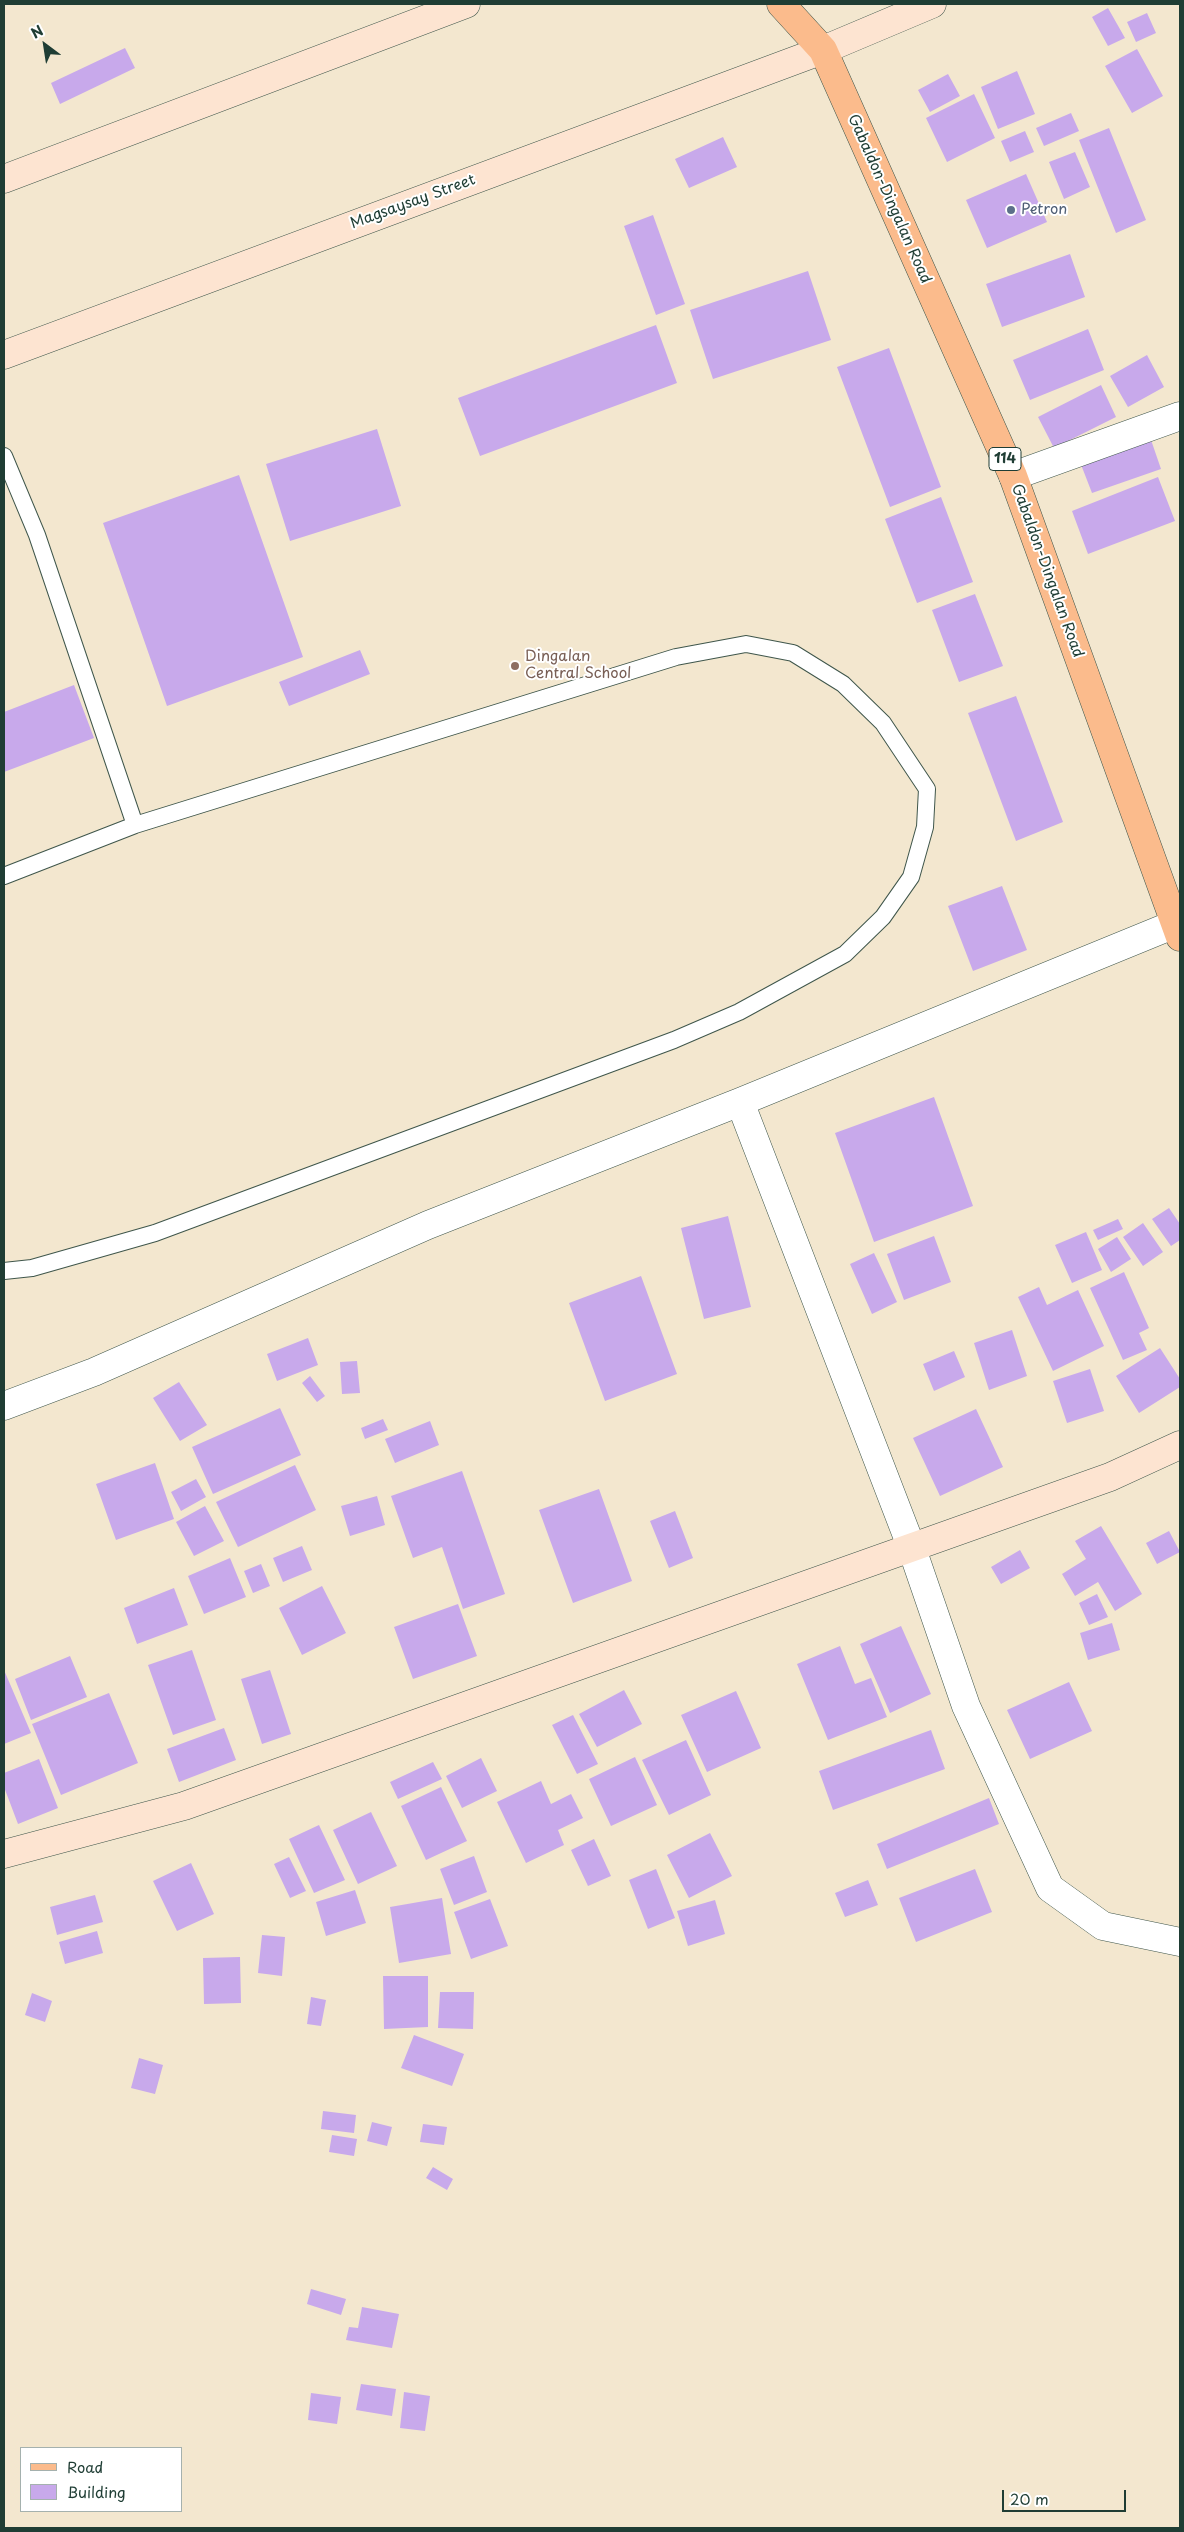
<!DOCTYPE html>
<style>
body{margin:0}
#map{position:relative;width:1184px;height:2532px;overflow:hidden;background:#f3e7cf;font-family:"Playpen Sans",sans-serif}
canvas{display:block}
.frame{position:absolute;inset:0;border:5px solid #1f3d34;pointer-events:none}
.legend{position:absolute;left:20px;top:2447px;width:162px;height:65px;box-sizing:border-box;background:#fff;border:1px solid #a5b1ae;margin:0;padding:6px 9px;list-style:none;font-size:15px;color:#1f3d34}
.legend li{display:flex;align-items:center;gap:10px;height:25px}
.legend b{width:25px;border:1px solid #a5b1ae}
.north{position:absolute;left:20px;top:20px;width:50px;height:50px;-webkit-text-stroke:4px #fff;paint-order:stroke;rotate:329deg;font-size:14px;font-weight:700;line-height:20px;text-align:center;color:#1f3d34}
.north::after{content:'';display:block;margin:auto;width:18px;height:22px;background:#1f3d34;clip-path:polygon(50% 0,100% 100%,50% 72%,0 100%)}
.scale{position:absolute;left:1002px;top:2490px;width:124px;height:22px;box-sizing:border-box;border:2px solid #1f3d34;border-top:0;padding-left:6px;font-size:15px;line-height:18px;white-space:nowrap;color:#1f3d34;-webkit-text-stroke:4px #fff;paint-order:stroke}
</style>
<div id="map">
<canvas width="1184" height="2532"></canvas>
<div class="frame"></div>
<ul class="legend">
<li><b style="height:6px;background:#fbbb8c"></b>Road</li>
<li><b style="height:14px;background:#c8a9eb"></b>Building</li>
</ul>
<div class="north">N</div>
<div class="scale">20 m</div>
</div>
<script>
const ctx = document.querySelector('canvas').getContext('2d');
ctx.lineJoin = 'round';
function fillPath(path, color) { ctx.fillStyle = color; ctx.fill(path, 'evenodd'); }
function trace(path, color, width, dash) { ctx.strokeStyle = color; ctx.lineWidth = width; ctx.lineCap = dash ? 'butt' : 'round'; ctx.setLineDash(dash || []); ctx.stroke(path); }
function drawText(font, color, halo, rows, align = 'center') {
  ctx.font = font + ' "Playpen Sans",sans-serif'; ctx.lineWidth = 4; ctx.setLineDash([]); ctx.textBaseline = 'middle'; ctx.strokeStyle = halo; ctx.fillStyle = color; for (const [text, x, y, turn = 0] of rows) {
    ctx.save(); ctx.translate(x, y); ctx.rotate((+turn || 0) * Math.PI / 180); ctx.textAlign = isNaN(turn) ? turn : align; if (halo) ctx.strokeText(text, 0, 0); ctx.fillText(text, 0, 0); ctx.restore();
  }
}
fillPath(new Path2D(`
 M 1108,8 L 1125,38 L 1108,46 L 1092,17 Z
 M 1147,13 L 1156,33 L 1136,42 L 1127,22 Z
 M 125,48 L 135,68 L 60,104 L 51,83 Z
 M 1137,49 L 1163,96 L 1132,113 L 1105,66 Z
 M 1017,71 L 1035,114 L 998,129 L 981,87 Z
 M 948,74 L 960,96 L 930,112 L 918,90 Z
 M 974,94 L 995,138 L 947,162 L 926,118 Z
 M 1071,113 L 1079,131 L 1044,146 L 1036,128 Z
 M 1109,128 L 1146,220 L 1116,233 L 1079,140 Z
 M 1025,131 L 1034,152 L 1010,162 L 1001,141 Z
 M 723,137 L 737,167 L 689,188 L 675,159 Z
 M 1075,152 L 1090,187 L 1064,199 L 1049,162 Z
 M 1026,174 L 1047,222 L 987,248 L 966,200 Z
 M 653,215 L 685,304 L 656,315 L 624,226 Z
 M 1070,254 L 1085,297 L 1002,327 L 986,284 Z
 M 808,271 L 831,340 L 713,379 L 690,310 Z
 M 656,325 L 677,383 L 480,456 L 458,398 Z
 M 1088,329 L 1104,370 L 1030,400 L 1013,360 Z
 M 889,348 L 941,487 L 890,507 L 837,367 Z
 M 1147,355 L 1164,387 L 1128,407 L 1110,376 Z
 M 1101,385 L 1116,417 L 1054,448 L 1038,417 Z
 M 377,429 L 401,506 L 290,541 L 266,464 Z
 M 1150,437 L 1161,469 L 1092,493 L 1080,462 Z
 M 239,475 L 303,657 L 167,706 L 103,523 Z
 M 1158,477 L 1175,521 L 1088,554 L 1072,511 Z
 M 941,497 L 973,582 L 917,603 L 885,519 Z
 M 975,594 L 1003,666 L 959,682 L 932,610 Z
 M 360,650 L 370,674 L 289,706 L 279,682 Z
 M 74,685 L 94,738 L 4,772 L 4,712 Z
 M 1016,696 L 1063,822 L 1016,841 L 968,713 Z
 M 1002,886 L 1027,950 L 973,971 L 948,906 Z
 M 934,1097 L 973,1206 L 874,1242 L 835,1133 Z
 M 1169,1208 L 1180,1224 L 1180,1240 L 1171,1246 L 1152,1219 Z
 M 728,1216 L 751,1307 L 704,1319 L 681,1228 Z
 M 1118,1219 L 1123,1229 L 1098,1240 L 1093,1230 Z
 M 1143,1223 L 1163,1252 L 1143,1266 L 1123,1237 Z
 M 1086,1232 L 1102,1270 L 1072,1283 L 1055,1245 Z
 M 934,1236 L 951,1282 L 904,1300 L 887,1254 Z
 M 1117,1237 L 1131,1259 L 1111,1272 L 1098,1249 Z
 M 874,1253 L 897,1302 L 872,1314 L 850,1264 Z
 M 1124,1272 L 1149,1328 L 1139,1333 L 1147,1350 L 1123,1360 L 1090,1288 Z
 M 641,1276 L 677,1374 L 605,1401 L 569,1303 Z
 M 1039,1287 L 1047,1305 L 1078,1290 L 1104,1346 L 1053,1371 L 1018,1297 Z
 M 1012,1330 L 1027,1376 L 989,1390 L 974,1343 Z
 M 308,1338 L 318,1365 L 277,1381 L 267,1354 Z
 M 1160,1348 L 1180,1379 L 1180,1387 L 1139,1413 L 1116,1376 Z
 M 954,1351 L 965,1377 L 934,1391 L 923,1364 Z
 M 357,1361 L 360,1393 L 342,1394 L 340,1362 Z
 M 1090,1369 L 1104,1411 L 1067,1423 L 1053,1381 Z
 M 310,1376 L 325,1396 L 317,1402 L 302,1383 Z
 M 179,1382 L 207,1425 L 180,1441 L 153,1398 Z
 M 280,1408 L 301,1455 L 213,1494 L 192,1447 Z
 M 976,1409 L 1003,1467 L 940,1496 L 913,1438 Z
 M 383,1419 L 388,1430 L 365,1439 L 361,1428 Z
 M 430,1421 L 439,1445 L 395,1463 L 385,1439 Z
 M 155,1463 L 174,1519 L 116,1540 L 96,1484 Z
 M 295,1465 L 316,1510 L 238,1547 L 216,1502 Z
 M 462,1471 L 505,1594 L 463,1609 L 442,1547 L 413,1558 L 391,1496 Z
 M 196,1479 L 206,1497 L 181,1511 L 171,1492 Z
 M 599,1489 L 632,1581 L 573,1603 L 539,1510 Z
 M 377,1496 L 385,1525 L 350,1536 L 341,1506 Z
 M 205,1506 L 224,1541 L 194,1556 L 176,1522 Z
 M 675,1511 L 693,1558 L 669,1568 L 650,1521 Z
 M 1101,1526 L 1142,1594 L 1115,1611 L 1098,1582 L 1075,1596 L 1062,1574 L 1086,1559 L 1075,1541 Z
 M 1169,1531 L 1180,1552 L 1157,1564 L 1146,1543 Z
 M 302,1546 L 312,1570 L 283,1582 L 273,1558 Z
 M 1020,1550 L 1030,1568 L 1001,1584 L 991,1567 Z
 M 230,1558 L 246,1597 L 204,1614 L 188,1576 Z
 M 261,1564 L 270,1586 L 253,1593 L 244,1571 Z
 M 322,1586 L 346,1633 L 302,1655 L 279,1608 Z
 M 174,1588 L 188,1625 L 137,1644 L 124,1608 Z
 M 1097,1594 L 1108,1617 L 1089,1625 L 1079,1603 Z
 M 458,1604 L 477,1656 L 413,1679 L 394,1627 Z
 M 1112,1623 L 1120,1650 L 1088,1660 L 1080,1633 Z
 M 901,1626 L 931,1694 L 890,1713 L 860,1644 Z
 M 840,1646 L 855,1684 L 871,1678 L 887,1717 L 828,1740 L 797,1664 Z
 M 192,1650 L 216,1720 L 173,1735 L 148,1665 Z
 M 70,1656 L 87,1697 L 31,1720 L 15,1679 Z
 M 4,1670 L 31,1733 L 4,1744 Z
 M 270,1670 L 291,1734 L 262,1744 L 241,1679 Z
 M 1069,1682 L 1092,1731 L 1030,1759 L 1007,1710 Z
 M 624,1690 L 642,1724 L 597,1747 L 579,1714 Z
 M 736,1691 L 761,1748 L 707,1772 L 681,1715 Z
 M 109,1693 L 138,1763 L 61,1795 L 32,1724 Z
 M 573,1715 L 598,1764 L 577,1774 L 552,1725 Z
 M 224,1728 L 236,1760 L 179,1782 L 167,1749 Z
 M 931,1730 L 945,1769 L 833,1810 L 819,1771 Z
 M 686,1740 L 711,1795 L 669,1815 L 642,1760 Z
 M 635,1757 L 657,1805 L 611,1826 L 589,1779 Z
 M 481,1758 L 497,1791 L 462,1808 L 446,1776 Z
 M 39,1759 L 58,1808 L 18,1824 L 4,1787 L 4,1773 Z
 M 433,1762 L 442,1779 L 398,1799 L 390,1782 Z
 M 541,1781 L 551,1804 L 571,1794 L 583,1818 L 558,1830 L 564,1845 L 526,1863 L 497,1802 Z
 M 441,1787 L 467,1841 L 426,1860 L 401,1806 Z
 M 989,1798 L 999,1824 L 887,1869 L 877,1844 Z
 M 371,1812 L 397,1866 L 358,1884 L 333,1830 Z
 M 319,1825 L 345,1880 L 314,1893 L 289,1839 Z
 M 710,1833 L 732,1876 L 689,1898 L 667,1855 Z
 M 594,1839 L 611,1876 L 588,1886 L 571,1850 Z
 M 474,1856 L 487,1892 L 454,1905 L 440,1869 Z
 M 289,1857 L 306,1891 L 290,1898 L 274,1864 Z
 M 191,1863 L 214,1914 L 177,1931 L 153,1881 Z
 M 656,1869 L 675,1918 L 648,1929 L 629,1880 Z
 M 975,1869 L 992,1912 L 916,1942 L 899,1898 Z
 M 868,1880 L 878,1905 L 845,1917 L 835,1893 Z
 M 355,1890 L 366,1923 L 326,1936 L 316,1902 Z
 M 95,1895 L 103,1922 L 57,1935 L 50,1907 Z
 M 442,1898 L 451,1954 L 399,1963 L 390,1907 Z
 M 490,1899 L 508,1946 L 471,1959 L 454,1912 Z
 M 715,1900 L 725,1934 L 688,1946 L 677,1911 Z
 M 97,1931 L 103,1953 L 65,1964 L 59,1942 Z
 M 262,1935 L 285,1937 L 282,1976 L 258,1973 Z
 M 240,1957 L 241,2003 L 204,2004 L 203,1958 Z
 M 383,1976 L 428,1976 L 428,2027 L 384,2029 Z
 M 440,1992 L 474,1992 L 473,2029 L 438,2028 Z
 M 32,1993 L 52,2001 L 45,2022 L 25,2015 Z
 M 311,1997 L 326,2000 L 321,2026 L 307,2024 Z
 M 414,2035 L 464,2054 L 452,2086 L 401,2068 Z
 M 139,2058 L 163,2065 L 155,2094 L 131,2088 Z
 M 323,2111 L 356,2115 L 354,2133 L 321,2129 Z
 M 372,2122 L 392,2127 L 387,2146 L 367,2141 Z
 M 423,2124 L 447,2127 L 444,2145 L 420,2142 Z
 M 332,2135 L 357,2139 L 354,2156 L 329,2152 Z
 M 433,2167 L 453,2179 L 447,2190 L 426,2178 Z
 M 311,2289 L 346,2299 L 341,2315 L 307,2304 Z
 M 362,2307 L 399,2314 L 392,2348 L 346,2340 L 349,2327 L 358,2328 Z
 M 361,2384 L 396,2389 L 392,2416 L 356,2410 Z
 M 404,2392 L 430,2396 L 425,2431 L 400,2428 Z
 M 311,2393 L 341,2397 L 337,2424 L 308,2420 Z`), '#c8a9eb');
const lane = new Path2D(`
 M 4,456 L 37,535 L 135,825
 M 4,876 L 135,825 L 676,657 L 746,644 L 793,653 L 843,684 L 883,723 L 927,789 L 925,827 L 911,877 L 883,917 L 845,954 L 739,1012 L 674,1040 L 155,1233 L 32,1268 L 4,1271`);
const street = new Path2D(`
 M 1013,476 L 1180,416
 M 740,1102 L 911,1546 L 966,1706 L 1050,1888 L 1103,1926 L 1180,1942
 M 4,1406 L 94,1372 L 428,1225 L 740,1102 L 1175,924`);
const secondary = new Path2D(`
 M 4,179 L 466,4
 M 4,355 L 823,50 L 932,4
 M 4,1854 L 184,1806 L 1110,1477 L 1180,1445`);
const primary = new Path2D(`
 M 781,4 L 823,50 L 1013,476 L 1180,937`);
trace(lane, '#3f564b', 18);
trace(street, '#3f564b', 29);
trace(secondary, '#3f564b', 29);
trace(primary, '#3f564b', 29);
trace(lane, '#fff', 16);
trace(street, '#fff', 28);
trace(secondary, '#fde4d1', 28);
trace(primary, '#fbbb8c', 28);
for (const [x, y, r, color] of [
 [1011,210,5,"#5c6f8a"],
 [515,666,5,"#8d6e63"]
]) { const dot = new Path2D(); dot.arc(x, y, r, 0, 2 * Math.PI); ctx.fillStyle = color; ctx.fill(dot); trace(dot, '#fff', 2); }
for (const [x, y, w] of [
 [1005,459,32]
]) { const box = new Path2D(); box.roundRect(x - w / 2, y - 11.5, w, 23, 4); ctx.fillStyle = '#fff'; ctx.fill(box); trace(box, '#1f3d34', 1); }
drawText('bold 14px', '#1f3d34', null, [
 ["114",1005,459]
]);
drawText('15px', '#1f3d34', '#fff', [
 ["Gabaldon-Dingalan Road",889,199,66],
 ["Magsaysay Street",413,202,-20],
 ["Gabaldon-Dingalan Road",1047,571,70]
]);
drawText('15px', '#4e5e75', '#fff', [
 ["Petron",1021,210]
], 'left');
drawText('15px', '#785e54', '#fff', [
 ["Dingalan",525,657],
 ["Central School",525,674]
], 'left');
</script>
